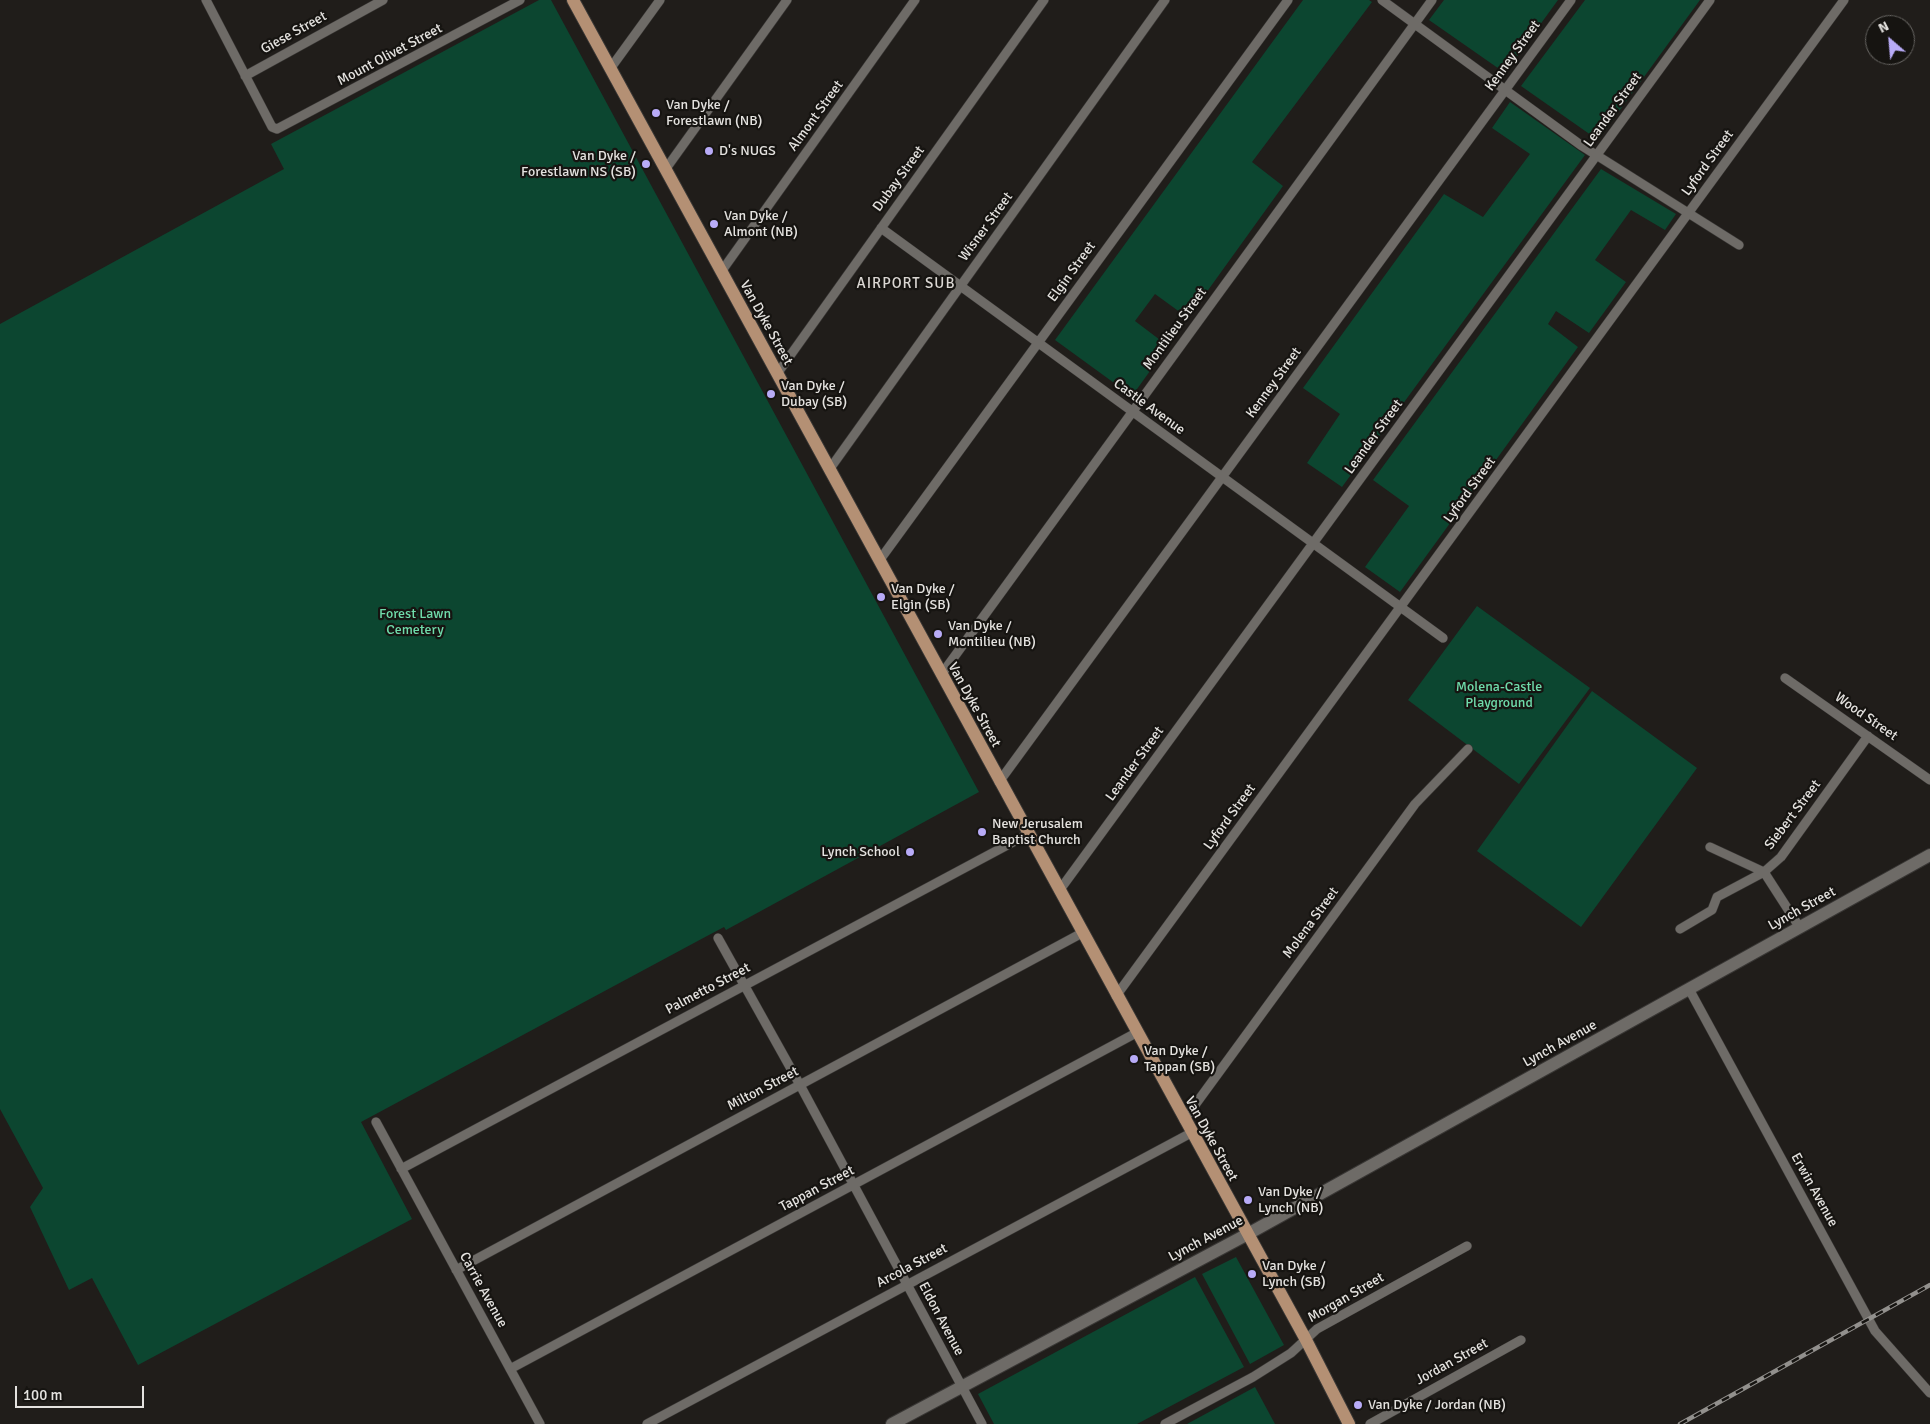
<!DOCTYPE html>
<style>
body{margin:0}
#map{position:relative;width:1930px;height:1424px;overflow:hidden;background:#201d1a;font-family:Signika,sans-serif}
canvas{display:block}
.north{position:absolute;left:1865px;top:15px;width:50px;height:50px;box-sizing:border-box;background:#161411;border:1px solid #686663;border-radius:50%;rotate:333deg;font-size:14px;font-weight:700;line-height:20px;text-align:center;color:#e4e2df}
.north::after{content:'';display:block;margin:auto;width:18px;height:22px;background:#b8abf7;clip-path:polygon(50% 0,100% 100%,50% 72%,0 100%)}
.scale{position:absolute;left:15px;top:1386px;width:129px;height:22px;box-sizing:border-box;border:2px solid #e4e2df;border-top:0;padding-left:6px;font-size:15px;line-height:18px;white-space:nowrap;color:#e4e2df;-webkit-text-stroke:4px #161411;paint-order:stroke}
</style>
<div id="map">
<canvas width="1930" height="1424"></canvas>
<div class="north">N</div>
<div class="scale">100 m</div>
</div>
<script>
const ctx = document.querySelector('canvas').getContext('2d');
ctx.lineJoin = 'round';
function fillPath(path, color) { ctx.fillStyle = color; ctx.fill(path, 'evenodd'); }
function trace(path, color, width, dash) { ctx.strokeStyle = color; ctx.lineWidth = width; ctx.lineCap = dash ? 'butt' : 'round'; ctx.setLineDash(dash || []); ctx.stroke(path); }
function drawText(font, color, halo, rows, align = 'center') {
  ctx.font = font + ' Signika,sans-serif'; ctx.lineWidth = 4.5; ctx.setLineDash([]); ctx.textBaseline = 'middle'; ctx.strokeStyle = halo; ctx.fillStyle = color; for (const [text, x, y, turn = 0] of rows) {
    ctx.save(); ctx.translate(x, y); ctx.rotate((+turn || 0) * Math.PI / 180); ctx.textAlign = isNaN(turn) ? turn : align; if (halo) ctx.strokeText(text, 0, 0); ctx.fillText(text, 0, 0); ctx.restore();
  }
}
fillPath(new Path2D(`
 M 539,0 L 551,0 L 979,792 L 726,930 L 724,927 L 707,936 L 361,1122 L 412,1219 L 138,1365 L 92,1278 L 69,1290 L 30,1207 L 43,1188 L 0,1109 L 0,324 L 284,169 L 271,144 Z
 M 1303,0 L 1369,0 L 1372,2 L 1252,162 L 1283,186 L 1188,318 L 1155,294 L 1135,321 L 1168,346 L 1132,396 L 1055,340 Z
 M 1444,0 L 1558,0 L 1505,73 L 1429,20 Z
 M 1585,0 L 1700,0 L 1598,140 L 1521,86 Z
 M 1510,102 L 1585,155 L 1342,487 L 1307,463 L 1340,414 L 1303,388 L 1444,194 L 1483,217 L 1530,154 L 1492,128 Z
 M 1601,169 L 1676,214 L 1665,230 L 1631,210 L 1595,260 L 1626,282 L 1589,333 L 1556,311 L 1548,324 L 1578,347 L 1400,592 L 1365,567 L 1409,506 L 1373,480 Z
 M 1477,606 L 1590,688 L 1519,784 L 1408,700 Z
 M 1592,691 L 1697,768 L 1581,927 L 1477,851 Z
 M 1236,1257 L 1284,1345 L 1250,1364 L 1202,1274 Z
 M 1195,1277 L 1244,1367 L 1137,1424 L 994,1424 L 978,1394 Z
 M 1255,1387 L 1275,1424 L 1187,1424 Z`), '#0c4630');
const street = new Path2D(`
 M 206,0 L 272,127 L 277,129 L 520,0
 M 1382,0 L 1582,146 L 1739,245
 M 610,69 L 660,0
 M 245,76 L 383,0
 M 665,170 L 787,0
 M 881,228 L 1443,638
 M 721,272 L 915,0
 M 777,374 L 1044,0
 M 829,470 L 1165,0
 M 879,561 L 1288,0
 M 941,675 L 1432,0
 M 1785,678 L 1930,780
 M 999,782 L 1571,0
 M 1710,847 L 1764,872 L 1800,928
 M 1059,891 L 1710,0
 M 1680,929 L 1712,910 L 1717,897 L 1764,872 L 1781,857 L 1868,736
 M 718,938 L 800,1085 L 982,1424
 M 1689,989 L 1875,1331 L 1930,1393
 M 1116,996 L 1844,0
 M 1184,1120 L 1415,804 L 1468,749
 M 376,1122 L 540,1424
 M 401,1169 L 1028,834
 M 456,1270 L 1082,933
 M 510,1369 L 1136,1033
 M 647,1424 L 1191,1133
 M 1165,1424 L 1253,1377 L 1291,1353 L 1317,1329 L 1467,1246
 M 1370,1424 L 1521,1340`);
const secondary = new Path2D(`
 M 892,1424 L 1246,1235 L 1930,855`);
const primary = new Path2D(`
 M 573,0 L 1305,1338 L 1349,1424`);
trace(street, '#393735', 10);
trace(secondary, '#393735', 14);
trace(primary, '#393735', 14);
trace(street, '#6e6b67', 9);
trace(secondary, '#6e6b67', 12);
trace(primary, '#b49074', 12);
const rail = new Path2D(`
 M 1680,1424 L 1930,1285`);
trace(rail, '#92908d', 4.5);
trace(rail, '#161411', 2.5, [8]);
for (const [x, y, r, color] of [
 [656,113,5,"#b8abf7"],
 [709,151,5,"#b8abf7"],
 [646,164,5,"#b8abf7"],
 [714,224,5,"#b8abf7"],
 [771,394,5,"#b8abf7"],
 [881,597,5,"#b8abf7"],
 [938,634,5,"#b8abf7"],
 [982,832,5,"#b8abf7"],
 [910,852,5,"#b8abf7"],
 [1134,1059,5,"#b8abf7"],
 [1248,1200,5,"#b8abf7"],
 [1252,1274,5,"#b8abf7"],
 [1358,1405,5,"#b8abf7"]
]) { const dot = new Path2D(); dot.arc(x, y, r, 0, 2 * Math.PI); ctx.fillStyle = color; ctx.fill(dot); trace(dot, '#161411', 2); }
drawText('14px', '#e4e2df', '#161411', [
 ["Giese Street",294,33,-29],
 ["Mount Olivet Street",390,55,-28],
 ["Kenney Street",1513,56,-54],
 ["Leander Street",1613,110,-54],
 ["Almont Street",816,116,-54],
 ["Lyford Street",1708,163,-54],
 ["Dubay Street",899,179,-54],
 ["Wisner Street",986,227,-54],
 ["Elgin Street",1072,272,-54],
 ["Van Dyke Street",766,323,61],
 ["Montilieu Street",1175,329,-54],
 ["Kenney Street",1274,383,-54],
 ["Castle Avenue",1149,407,36],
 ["Leander Street",1374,437,-54],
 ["Lyford Street",1470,490,-54],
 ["Van Dyke Street",974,705,61],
 ["Wood Street",1866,717,35],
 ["Leander Street",1135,764,-54],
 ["Siebert Street",1793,815,-53],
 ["Lyford Street",1230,817,-54],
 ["Lynch Street",1802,909,-29],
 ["Molena Street",1311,923,-54],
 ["Palmetto Street",708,989,-28],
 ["Lynch Avenue",1560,1044,-29],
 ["Milton Street",763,1089,-28],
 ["Van Dyke Street",1211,1139,61],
 ["Tappan Street",817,1189,-28],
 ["Erwin Avenue",1814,1190,61],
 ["Lynch Avenue",1206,1239,-28],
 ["Arcola Street",912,1266,-28],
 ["Carrie Avenue",483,1290,61],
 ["Morgan Street",1346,1298,-30],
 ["Eldon Avenue",941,1319,62],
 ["Jordan Street",1452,1362,-29]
]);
drawText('14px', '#e4e2df', '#161411', [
 ["Van Dyke /",666,105],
 ["Forestlawn (NB)",666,121],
 ["D's NUGS",719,151],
 ["Van Dyke /",636,156,"right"],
 ["Forestlawn NS (SB)",636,172,"right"],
 ["Van Dyke /",724,216],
 ["Almont (NB)",724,232],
 ["Van Dyke /",781,386],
 ["Dubay (SB)",781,402],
 ["Van Dyke /",891,589],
 ["Elgin (SB)",891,605],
 ["Van Dyke /",948,626],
 ["Montilieu (NB)",948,642],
 ["New Jerusalem",992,824],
 ["Baptist Church",992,840],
 ["Lynch School",900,852,"right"],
 ["Van Dyke /",1144,1051],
 ["Tappan (SB)",1144,1067],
 ["Van Dyke /",1258,1192],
 ["Lynch (NB)",1258,1208],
 ["Van Dyke /",1262,1266],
 ["Lynch (SB)",1262,1282],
 ["Van Dyke / Jordan (NB)",1368,1405]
], 'left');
drawText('14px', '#6fdbaa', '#161411', [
 ["Forest Lawn",415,614],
 ["Cemetery",415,630],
 ["Molena-Castle",1499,687],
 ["Playground",1499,703]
]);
ctx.letterSpacing = '1px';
drawText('15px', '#dbd7d3', '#161411', [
 ["AIRPORT SUB",906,284]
]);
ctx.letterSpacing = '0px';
</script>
